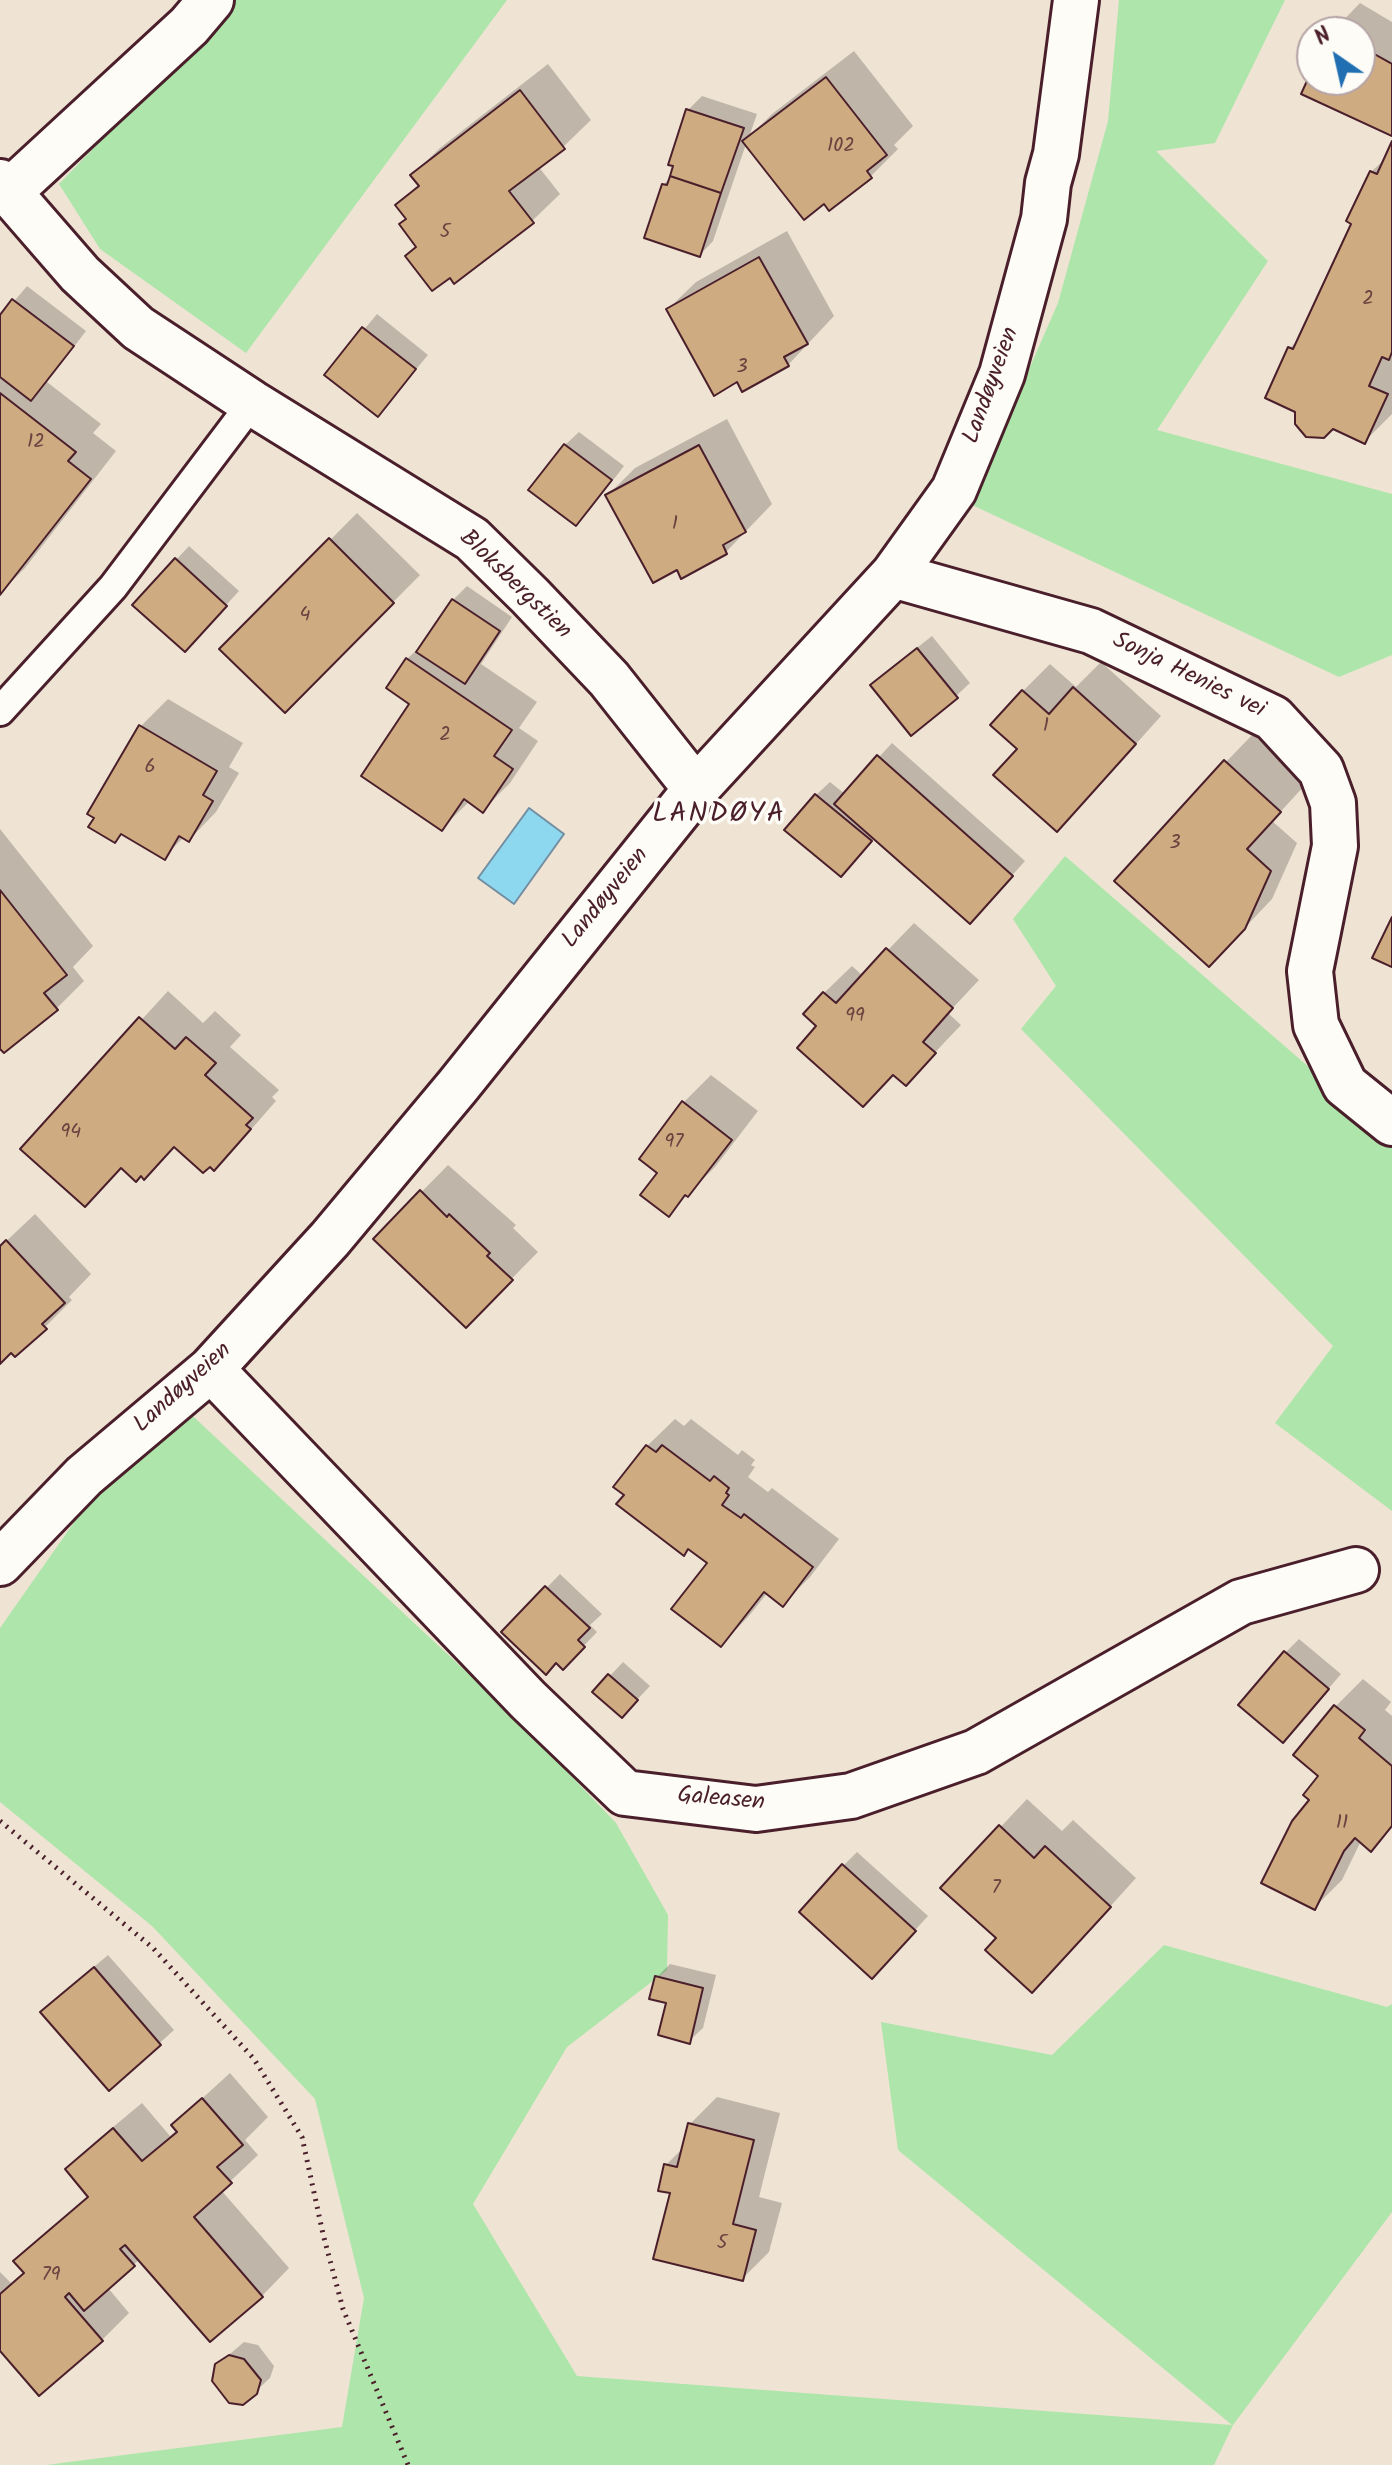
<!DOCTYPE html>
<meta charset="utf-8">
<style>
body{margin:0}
#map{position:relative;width:1392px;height:2465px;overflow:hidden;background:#efe4d4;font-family:Kalam,sans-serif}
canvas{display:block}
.north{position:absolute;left:1296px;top:16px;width:80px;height:80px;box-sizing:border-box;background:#fdfcf7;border:2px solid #b5a4a5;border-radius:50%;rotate:326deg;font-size:22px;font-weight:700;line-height:32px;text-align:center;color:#4a1f2b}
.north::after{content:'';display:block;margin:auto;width:28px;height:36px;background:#1f6fb2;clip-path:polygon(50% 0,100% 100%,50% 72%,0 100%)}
</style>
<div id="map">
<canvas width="1392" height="2465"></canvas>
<div class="north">N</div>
</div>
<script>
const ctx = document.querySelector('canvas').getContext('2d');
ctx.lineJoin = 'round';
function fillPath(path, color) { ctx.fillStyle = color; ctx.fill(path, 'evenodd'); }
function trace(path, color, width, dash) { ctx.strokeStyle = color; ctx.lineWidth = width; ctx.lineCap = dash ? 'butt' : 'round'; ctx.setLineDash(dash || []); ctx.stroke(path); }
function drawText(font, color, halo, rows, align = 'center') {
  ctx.font = font + ' Kalam,sans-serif'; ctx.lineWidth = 7; ctx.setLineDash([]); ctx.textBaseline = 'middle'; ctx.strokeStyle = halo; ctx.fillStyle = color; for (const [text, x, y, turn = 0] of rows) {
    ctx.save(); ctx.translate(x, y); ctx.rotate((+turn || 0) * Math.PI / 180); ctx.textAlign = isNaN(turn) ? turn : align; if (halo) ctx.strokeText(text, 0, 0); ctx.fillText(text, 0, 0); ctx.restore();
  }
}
fillPath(new Path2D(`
 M 236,0 L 507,0 L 246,353 L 100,249 L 59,184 Z
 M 1119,0 L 1285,0 L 1215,143 L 1156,151 L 1268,261 L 1157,430 L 1392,494 L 1392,655 L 1339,677 L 970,504 L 1058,303 L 1108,121 Z
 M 1065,856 L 1392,1139 L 1392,1511 L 1275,1423 L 1333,1346 L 1021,1029 L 1056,986 L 1013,919 Z
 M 166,1391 L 520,1722 L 616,1823 L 668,1915 L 667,1970 L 567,2047 L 473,2204 L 577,2376 L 1232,2425 L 898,2150 L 881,2022 L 1052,2055 L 1164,1945 L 1387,2007 L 1392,2004 L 1392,2212 L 1233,2425 L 1214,2465 L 46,2465 L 342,2427 L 364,2298 L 315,2099 L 152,1926 L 0,1802 L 0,1628 Z`), '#ade5aa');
const water = new Path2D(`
 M 529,808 L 564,834 L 514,904 L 478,878 Z`);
fillPath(water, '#8ed8ef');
trace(water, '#738ea1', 2);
fillPath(new Path2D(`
 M 1360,3 L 1392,22 L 1392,134 L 1304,93 L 1312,75 L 1312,80 L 1360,80 L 1360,32 L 1332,32 Z
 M 854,51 L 913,126 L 894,145 L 898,149 L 871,176 L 824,202 L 746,144 L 713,241 L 700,255 L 663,185 L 672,176 L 688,110 L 702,96 L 757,114 L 749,137 L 772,114 Z
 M 548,64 L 591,120 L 563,147 L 538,166 L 560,194 L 532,221 L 418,246 L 407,218 L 398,205 L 419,184 L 412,175 L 440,148 Z
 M 1392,146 L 1392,414 L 1364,442 L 1290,348 L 1302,336 L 1354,223 L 1371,172 L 1387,157 Z
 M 787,231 L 834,316 L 788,365 L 738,380 L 668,309 L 696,282 Z
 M 27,286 L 86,331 L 47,382 L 101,424 L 93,433 L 116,451 L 25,568 L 0,593 L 0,379 L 2,376 L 0,375 L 0,318 Z
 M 377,314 L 428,355 L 378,415 L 327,374 Z
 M 727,419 L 772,504 L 726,552 L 678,567 L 608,495 L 635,468 Z
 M 579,432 L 624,466 L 590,510 L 576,524 L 565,445 Z
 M 357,513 L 420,575 L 285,711 L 222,649 Z
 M 189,546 L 239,591 L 198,636 L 176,560 Z
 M 467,586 L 512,617 L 481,664 L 537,702 L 519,728 L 538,741 L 510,783 L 483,810 L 470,801 L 442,828 L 412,704 L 407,659 L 427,640 L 453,600 Z
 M 932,636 L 970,683 L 956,696 L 886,672 Z
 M 1101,662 L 1161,716 L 1084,802 L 1020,748 L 1023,691 L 1050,664 L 1076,687 Z
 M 168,699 L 243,743 L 229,767 L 239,773 L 216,812 L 189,840 L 184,837 L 164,857 L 123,833 L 115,841 L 141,726 Z
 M 1253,734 L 1306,784 L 1272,821 L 1297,843 L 1272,899 L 1236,937 L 1226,762 Z
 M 892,743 L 1025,861 L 983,908 L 875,837 L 854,861 L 816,795 L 830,782 L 845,794 Z
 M 0,829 L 93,946 L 73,967 L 84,981 L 57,1008 L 4,1051 L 0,1046 Z
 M 914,923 L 979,980 L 948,1013 L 961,1025 L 906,1083 L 819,1026 L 824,993 L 852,966 L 863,976 Z
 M 168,991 L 203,1023 L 215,1011 L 241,1035 L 230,1047 L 279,1090 L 272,1097 L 276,1101 L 241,1141 L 214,1168 L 175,1146 L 122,1166 L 23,1149 Z
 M 711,1075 L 758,1111 L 715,1167 L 668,1214 L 660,1172 L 684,1102 Z
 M 448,1165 L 516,1225 L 513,1228 L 538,1252 L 466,1325 L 376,1238 Z
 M 35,1214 L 91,1274 L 69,1297 L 72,1300 L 45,1327 L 0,1362 L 0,1247 Z
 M 675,1419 L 684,1426 L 691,1419 L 738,1455 L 742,1450 L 755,1460 L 751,1465 L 755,1467 L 748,1477 L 768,1492 L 772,1488 L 839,1539 L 810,1577 L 783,1604 L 768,1592 L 748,1617 L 721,1645 L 709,1562 L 627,1495 L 647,1446 Z
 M 560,1574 L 602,1614 L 590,1625 L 597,1632 L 576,1654 L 557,1661 L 504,1632 Z
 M 1299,1639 L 1341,1674 L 1296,1727 L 1286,1652 Z
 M 623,1662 L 650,1686 L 635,1702 L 595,1692 Z
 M 1363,1679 L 1391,1702 L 1385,1710 L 1392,1716 L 1392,1828 L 1371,1849 L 1361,1841 L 1342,1880 L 1315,1907 L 1312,1800 L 1321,1776 L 1295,1755 L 1336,1706 Z
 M 1027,1799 L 1062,1831 L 1073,1820 L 1136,1878 L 1059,1963 L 998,1938 L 943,1888 Z
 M 857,1852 L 928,1916 L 885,1963 L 844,1865 Z
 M 108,1955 L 174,2030 L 109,2089 L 56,1999 Z
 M 670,1964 L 716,1975 L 703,2028 L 689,2041 L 657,1977 Z
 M 230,2073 L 268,2117 L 245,2140 L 258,2155 L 221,2190 L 289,2268 L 262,2296 L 210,2340 L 140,2259 L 108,2288 L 129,2313 L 102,2340 L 39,2393 L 0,2348 L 0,2272 L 11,2283 L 25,2271 L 16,2261 L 89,2195 L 68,2170 L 95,2142 L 142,2103 L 170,2136 L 177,2130 L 173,2125 Z
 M 717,2097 L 780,2113 L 759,2197 L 782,2203 L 769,2252 L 742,2279 L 672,2192 L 666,2165 L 684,2147 L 690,2124 Z
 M 244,2342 L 258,2345 L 274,2366 L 270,2378 L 255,2392 L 217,2365 Z`), '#0003');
const building = new Path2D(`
 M 1360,46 L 1392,64 L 1392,136 L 1301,94 L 1312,70 L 1312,80 L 1360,80 Z
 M 826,77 L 887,155 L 867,171 L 872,178 L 829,211 L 824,204 L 804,220 L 742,141 Z
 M 520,90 L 565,149 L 509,191 L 534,223 L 454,284 L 450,278 L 432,291 L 405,256 L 416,247 L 399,224 L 406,219 L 395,205 L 419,186 L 410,175 Z
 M 686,109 L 744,128 L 721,193 L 670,176 L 673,166 L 668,165 Z
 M 1392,141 L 1392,352 L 1389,360 L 1382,357 L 1369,386 L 1388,394 L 1365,444 L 1333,429 L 1324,438 L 1306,437 L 1295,424 L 1295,412 L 1265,398 L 1288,347 L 1293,349 L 1351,224 L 1346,221 L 1370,171 L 1377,174 Z
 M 670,176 L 721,193 L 700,257 L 644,238 L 662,184 L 667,185 Z
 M 759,257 L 808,344 L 784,357 L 789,366 L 742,392 L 737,382 L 714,396 L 666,309 Z
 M 12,299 L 74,346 L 31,401 L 0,377 L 0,315 Z
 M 362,327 L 416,369 L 378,417 L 324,375 Z
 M 0,393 L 76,452 L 68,461 L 91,479 L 0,595 Z
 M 564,444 L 612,480 L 576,526 L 528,490 Z
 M 699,445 L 746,532 L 723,545 L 727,554 L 681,579 L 677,570 L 653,583 L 605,495 Z
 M 329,538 L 394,603 L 285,713 L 219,649 Z
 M 175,558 L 227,606 L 185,652 L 132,605 Z
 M 452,599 L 500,631 L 465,684 L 416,652 Z
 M 917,648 L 958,698 L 911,736 L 870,685 Z
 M 406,658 L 512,730 L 494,756 L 513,769 L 483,813 L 464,799 L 442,831 L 361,776 L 409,704 L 386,688 Z
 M 1073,687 L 1136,744 L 1057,832 L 993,775 L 1017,749 L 990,725 L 1022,690 L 1049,714 Z
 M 139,725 L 217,771 L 203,795 L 213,801 L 189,842 L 179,836 L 165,860 L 121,834 L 115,843 L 88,827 L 94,818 L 87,814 Z
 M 877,755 L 1013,876 L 970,924 L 834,804 Z
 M 1224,760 L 1281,812 L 1247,849 L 1271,871 L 1245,929 L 1209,967 L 1114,881 Z
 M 815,794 L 872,841 L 841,877 L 784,830 Z
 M 0,890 L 67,975 L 44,993 L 58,1010 L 4,1053 L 0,1049 Z
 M 1392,917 L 1392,967 L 1372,958 Z
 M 886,948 L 953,1008 L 923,1042 L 936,1053 L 906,1086 L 893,1075 L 863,1107 L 797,1048 L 816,1026 L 803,1014 L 823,992 L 836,1003 Z
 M 139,1017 L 175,1049 L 186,1037 L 216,1063 L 205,1075 L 253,1118 L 246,1125 L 251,1129 L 214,1171 L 210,1167 L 203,1173 L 174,1147 L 144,1180 L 141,1176 L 136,1182 L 121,1168 L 85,1207 L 20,1149 Z
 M 682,1101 L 732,1140 L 688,1197 L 685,1195 L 669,1217 L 640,1195 L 657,1173 L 639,1159 Z
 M 420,1190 L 447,1217 L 449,1214 L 490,1253 L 487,1256 L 513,1280 L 466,1328 L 373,1239 Z
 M 6,1240 L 65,1303 L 42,1324 L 47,1329 L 15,1357 L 11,1353 L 0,1364 L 0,1246 Z
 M 646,1445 L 656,1452 L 662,1445 L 710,1481 L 714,1476 L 729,1488 L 726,1493 L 729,1495 L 722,1505 L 741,1518 L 744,1514 L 813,1567 L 783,1607 L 764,1592 L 721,1647 L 671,1609 L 707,1563 L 688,1549 L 684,1556 L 616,1504 L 624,1495 L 613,1487 Z
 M 545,1586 L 590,1628 L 578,1640 L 585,1647 L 563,1670 L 556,1663 L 546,1675 L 501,1632 Z
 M 1284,1651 L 1329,1689 L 1283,1743 L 1238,1705 Z
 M 608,1674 L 638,1700 L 622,1718 L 592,1692 Z
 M 1334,1705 L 1365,1730 L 1359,1738 L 1392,1766 L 1392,1826 L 1371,1852 L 1355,1838 L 1344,1851 L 1315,1910 L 1261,1883 L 1292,1821 L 1309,1800 L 1303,1795 L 1318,1776 L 1293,1755 Z
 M 999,1825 L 1034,1858 L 1045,1846 L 1111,1907 L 1032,1993 L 985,1950 L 996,1938 L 940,1888 Z
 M 842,1864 L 916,1931 L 872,1979 L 799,1912 Z
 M 94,1967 L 161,2045 L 109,2091 L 40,2012 Z
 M 655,1976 L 703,1988 L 690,2044 L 658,2035 L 666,2003 L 649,1999 Z
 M 202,2098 L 243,2145 L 217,2167 L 232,2183 L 194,2217 L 263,2297 L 210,2342 L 125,2245 L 120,2249 L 135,2266 L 84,2311 L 69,2293 L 65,2297 L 103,2341 L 39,2396 L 0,2351 L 0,2294 L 24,2273 L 13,2261 L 88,2197 L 65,2169 L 113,2128 L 142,2161 L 177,2132 L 171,2125 Z
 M 688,2123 L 754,2140 L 733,2224 L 756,2230 L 743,2281 L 653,2259 L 670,2193 L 658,2191 L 664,2164 L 677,2167 Z
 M 229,2355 L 244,2359 L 261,2380 L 257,2394 L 243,2405 L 229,2403 L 212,2381 L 215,2364 Z`);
fillPath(building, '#cfab81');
trace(building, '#4a1f2b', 2);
const lane = new Path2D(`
 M 0,711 L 113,587 L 252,403`);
const street = new Path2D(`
 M 0,182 L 80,274 L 138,328 L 252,403 L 472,539 L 530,596 L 609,679 L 696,789
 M 9,192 L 189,26 L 211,0
 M 893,575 L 1091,631 L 1273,718 L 1321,770 L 1333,803 L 1335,846 L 1310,971 L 1316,1025 L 1345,1085 L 1392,1123
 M 211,1369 L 528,1700 L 625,1793 L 756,1809 L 851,1796 L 976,1752 L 1241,1602 L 1356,1570
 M 0,1563 L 84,1476 L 211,1369 L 330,1239 L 457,1087 L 696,789 L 893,575 L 954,490 L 1002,374 L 1044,219 L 1048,183 L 1056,154 L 1076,0`);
trace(lane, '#4a1f2b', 34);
trace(street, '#4a1f2b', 50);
trace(new Path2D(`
 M 0,1821 L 153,1948 L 254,2059 L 302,2137 L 323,2234 L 343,2309 L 408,2465`), '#4a1f2b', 5, [2, 6]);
trace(lane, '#fdfcf7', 28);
trace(street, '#fdfcf7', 44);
drawText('20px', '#6b4240', null, [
 ["102",841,148],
 ["5",445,234],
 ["2",1368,301],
 ["3",742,369],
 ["12",36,444],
 ["1",675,526],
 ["4",305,617],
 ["1",1046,728],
 ["2",445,737],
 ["6",150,769],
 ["3",1175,845],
 ["99",855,1018],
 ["94",71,1134],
 ["97",674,1144],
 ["11",1342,1825],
 ["7",996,1890],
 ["5",722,2245],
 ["79",51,2277]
]);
drawText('24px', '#4a1f2b', '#fdfcf7', [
 ["Landøyveien",993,386,-70],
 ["Bloksbergstien",514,586,44],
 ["Sonja Henies vei",1188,677,26],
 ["Landøyveien",607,899,-51],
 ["Landøyveien",184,1389,-42],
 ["Galeasen",721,1801,5]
]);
ctx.letterSpacing = '2px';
drawText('28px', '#4a1f2b', '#fdfcf7', [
 ["LANDØYA",719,816]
]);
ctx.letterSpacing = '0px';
</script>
